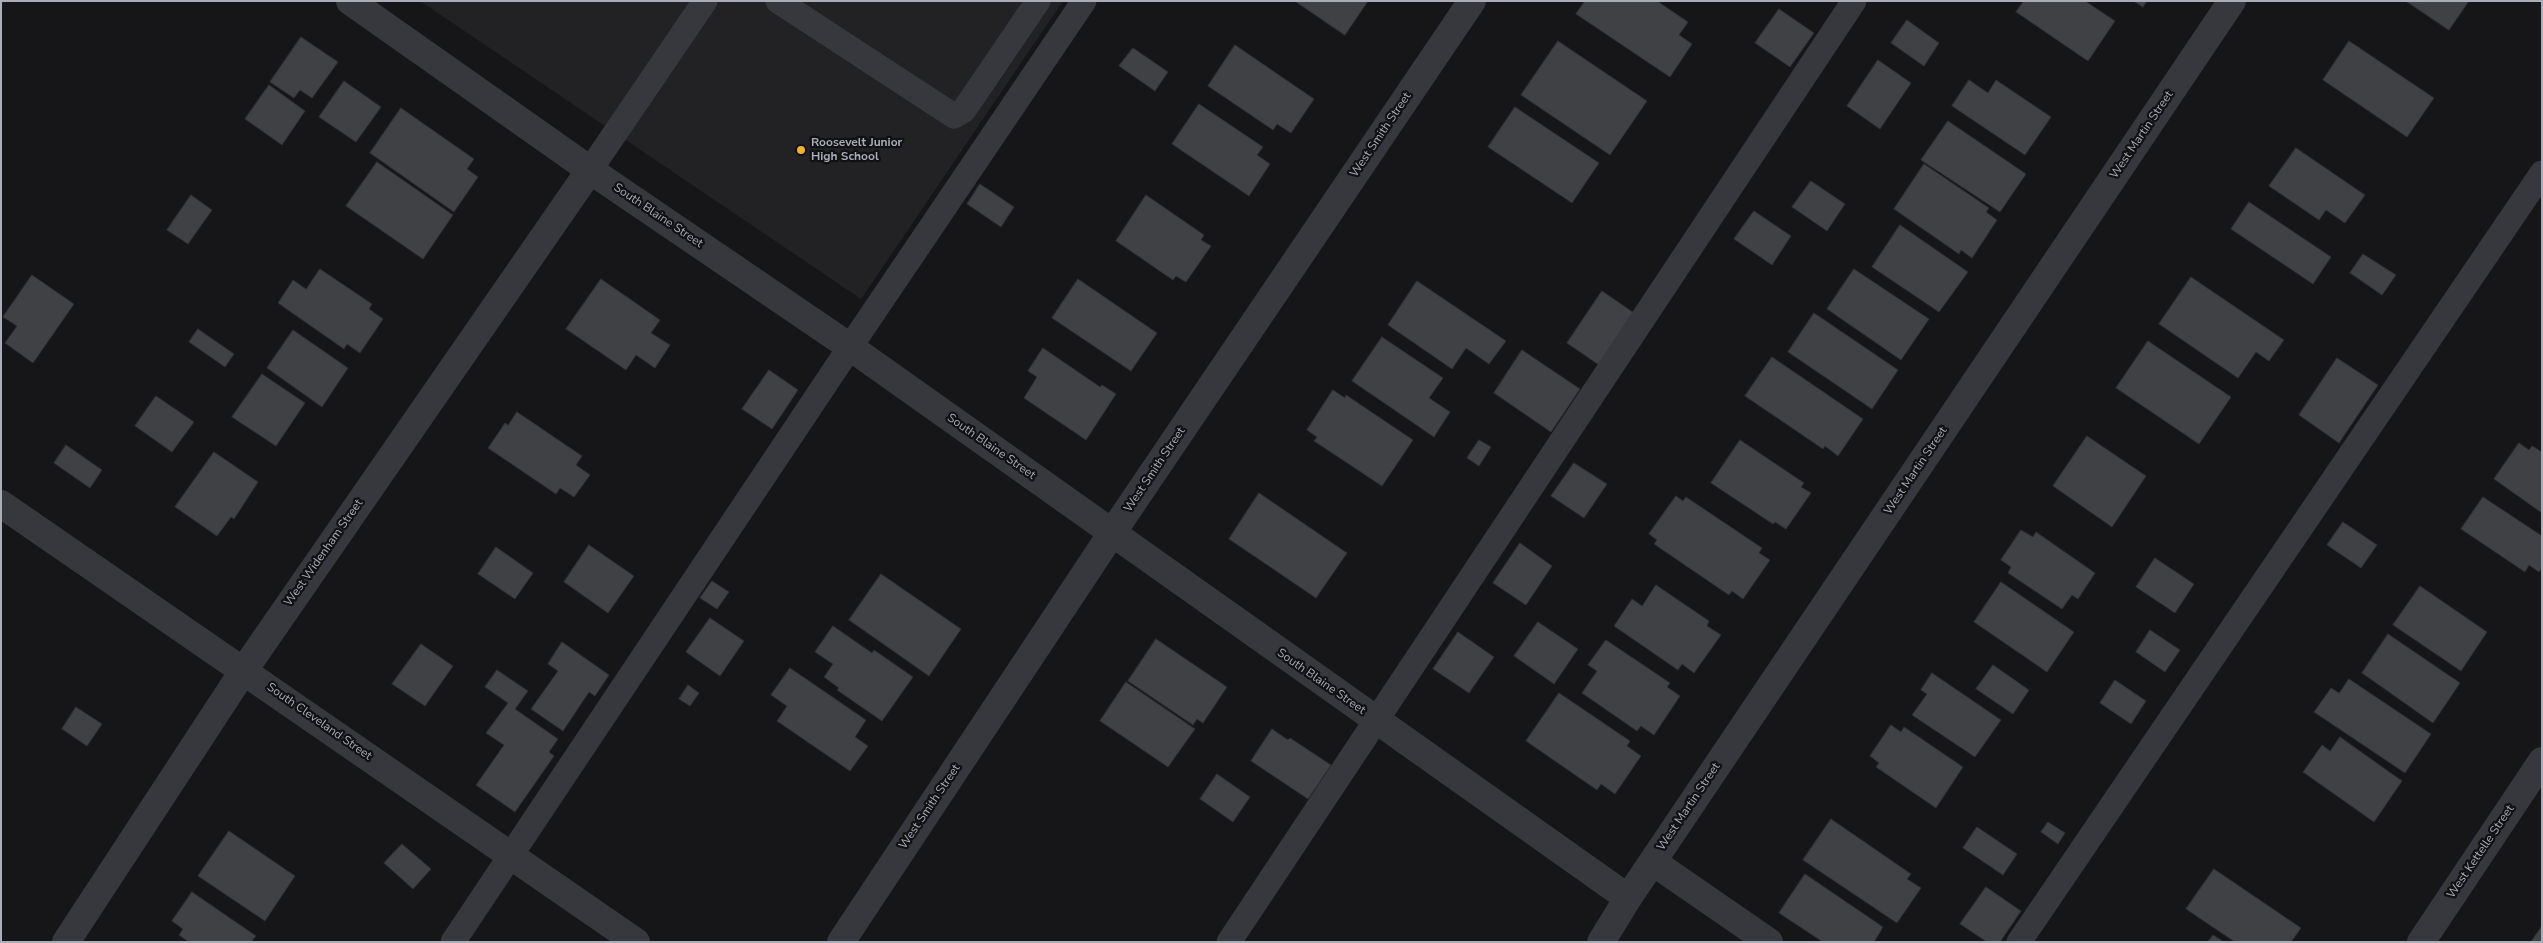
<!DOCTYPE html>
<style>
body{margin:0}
#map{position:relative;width:2543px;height:943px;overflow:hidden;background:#161618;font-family:"Nunito Sans",sans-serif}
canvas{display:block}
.frame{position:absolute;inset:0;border:2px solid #a8adb8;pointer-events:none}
</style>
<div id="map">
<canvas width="2543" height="943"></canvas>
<div class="frame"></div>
</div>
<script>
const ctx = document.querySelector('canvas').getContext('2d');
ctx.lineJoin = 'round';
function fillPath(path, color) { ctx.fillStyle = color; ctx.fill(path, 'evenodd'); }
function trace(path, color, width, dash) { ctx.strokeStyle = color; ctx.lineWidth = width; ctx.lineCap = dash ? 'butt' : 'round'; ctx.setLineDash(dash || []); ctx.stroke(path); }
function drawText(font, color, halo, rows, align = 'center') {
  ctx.font = font + ' "Nunito Sans",sans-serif'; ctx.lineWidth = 4.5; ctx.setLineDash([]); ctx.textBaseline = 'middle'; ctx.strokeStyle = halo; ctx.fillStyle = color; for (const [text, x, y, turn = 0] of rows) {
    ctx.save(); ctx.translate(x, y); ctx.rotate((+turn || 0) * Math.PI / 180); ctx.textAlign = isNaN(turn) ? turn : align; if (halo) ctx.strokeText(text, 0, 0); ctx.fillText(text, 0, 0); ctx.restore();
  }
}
fillPath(new Path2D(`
 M 420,1 L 1063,1 L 861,299 Z`), '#222225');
const building = new Path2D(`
 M 1295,1 L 1368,1 L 1345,35 Z
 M 1585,1 L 1657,1 L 1688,22 L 1679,35 L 1692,44 L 1670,77 L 1576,14 Z
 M 2024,1 L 2085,1 L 2115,21 L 2088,61 L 2016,12 Z
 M 2134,1 L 2147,1 L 2143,7 Z
 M 2406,1 L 2469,1 L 2449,30 Z
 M 1779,9 L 1814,33 L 1790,67 L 1755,43 Z
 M 1907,20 L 1939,43 L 1924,66 L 1891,43 Z
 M 301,37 L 338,62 L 312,98 L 300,90 L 294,98 L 270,82 Z
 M 1558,41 L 1647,101 L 1610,155 L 1521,95 Z
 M 2349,41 L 2434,98 L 2407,137 L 2323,80 Z
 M 1235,45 L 1314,99 L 1291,133 L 1277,124 L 1273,130 L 1208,86 Z
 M 1133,48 L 1168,72 L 1155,91 L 1119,66 Z
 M 1878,60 L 1911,83 L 1880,129 L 1847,106 Z
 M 1969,80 L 1988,93 L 1996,80 L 2051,117 L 2025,155 L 1952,106 Z
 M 344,81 L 381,107 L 356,142 L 319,117 Z
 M 269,85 L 305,111 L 282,145 L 245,119 Z
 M 1199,104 L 1263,147 L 1257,155 L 1270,164 L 1249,196 L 1172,144 Z
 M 1515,107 L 1599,163 L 1572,203 L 1488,147 Z
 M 401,108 L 474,159 L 467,169 L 478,177 L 454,212 L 370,153 Z
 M 1948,121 L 2026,174 L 2000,212 L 1921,160 Z
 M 2296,148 L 2365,195 L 2345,223 L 2326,210 L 2319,220 L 2269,186 Z
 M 377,162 L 453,215 L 423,259 L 346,206 Z
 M 1924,164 L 1989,208 L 1986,212 L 1997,220 L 1972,258 L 1961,250 L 1959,254 L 1894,209 Z
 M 1811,181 L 1845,204 L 1827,231 L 1792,207 Z
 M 980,184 L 1014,207 L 1001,227 L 967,204 Z
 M 191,195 L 212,210 L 188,244 L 167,230 Z
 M 1146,195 L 1204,235 L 1201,240 L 1211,246 L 1186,282 L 1176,276 L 1173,280 L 1116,241 Z
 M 2249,202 L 2331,257 L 2313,284 L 2231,229 Z
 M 1754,211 L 1791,236 L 1772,265 L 1734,239 Z
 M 1900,225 L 1968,272 L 1939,312 L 1872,267 Z
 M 2363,254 L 2396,275 L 2382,295 L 2350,273 Z
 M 320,269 L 372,304 L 369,309 L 383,319 L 360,353 L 347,344 L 344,349 L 278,303 L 293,280 L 306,289 Z
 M 1854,269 L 1929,319 L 1901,360 L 1827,309 Z
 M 32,275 L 74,304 L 33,363 L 5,343 L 17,326 L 3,317 Z
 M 2191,277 L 2284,340 L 2269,361 L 2256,352 L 2238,378 L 2159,324 Z
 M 601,279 L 660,320 L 651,333 L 670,345 L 655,368 L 636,355 L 626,370 L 566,329 Z
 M 1078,279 L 1157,333 L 1131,371 L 1052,318 Z
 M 1417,281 L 1506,341 L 1489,364 L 1466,348 L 1452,369 L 1388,325 Z
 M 1602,291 L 1637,315 L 1602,367 L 1567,343 Z
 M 1814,313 L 1898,370 L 1872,409 L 1788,352 Z
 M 198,329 L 234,354 L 225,367 L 189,342 Z
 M 293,330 L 348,368 L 322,407 L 267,368 Z
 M 1382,337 L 1443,378 L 1429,398 L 1450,412 L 1434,437 L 1352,381 Z
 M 2148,341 L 2231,397 L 2199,444 L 2116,388 Z
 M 1043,348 L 1100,387 L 1102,385 L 1116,394 L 1086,440 L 1024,398 L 1037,377 L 1028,371 Z
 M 1522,350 L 1580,389 L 1551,432 L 1494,393 Z
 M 1772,357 L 1863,419 L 1838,456 L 1825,446 L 1823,449 L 1745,396 Z
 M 2337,358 L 2378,385 L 2339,443 L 2299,415 Z
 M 769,370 L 798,390 L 772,429 L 742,409 Z
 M 262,374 L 305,403 L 276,446 L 232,417 Z
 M 1333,390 L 1345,398 L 1346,395 L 1413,440 L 1382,486 L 1314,441 L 1317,437 L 1307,430 Z
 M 156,396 L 194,422 L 172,452 L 135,426 Z
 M 517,412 L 582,456 L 576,465 L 590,475 L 574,497 L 560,488 L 556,494 L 488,448 L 505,423 L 508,425 Z
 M 2087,436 L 2146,476 L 2112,527 L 2053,486 Z
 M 1479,440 L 1491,447 L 1479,466 L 1467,458 Z
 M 1740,440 L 1804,483 L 1801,487 L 1811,493 L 1786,529 L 1775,522 L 1773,524 L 1711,483 Z
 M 2519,443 L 2529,450 L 2532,446 L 2542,452 L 2542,513 L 2494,479 Z
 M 66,445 L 102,470 L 90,488 L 54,463 Z
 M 214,452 L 258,482 L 234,519 L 231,517 L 217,536 L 175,507 Z
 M 1574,463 L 1607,484 L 1584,518 L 1551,496 Z
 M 1259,493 L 1347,553 L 1316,598 L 1229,539 Z
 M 1676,496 L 1683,501 L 1686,497 L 1762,548 L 1759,553 L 1770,560 L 1743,599 L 1732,591 L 1729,595 L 1654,544 L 1657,540 L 1649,534 Z
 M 2483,497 L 2542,536 L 2542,568 L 2539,572 L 2529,565 L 2525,572 L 2461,529 Z
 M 2343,522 L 2377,545 L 2361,568 L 2327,545 Z
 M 2021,530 L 2033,537 L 2036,532 L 2095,573 L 2078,599 L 2072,595 L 2062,609 L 2008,573 L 2011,567 L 2001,560 Z
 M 1520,543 L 1552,566 L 1526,605 L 1493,583 Z
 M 589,545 L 634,576 L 608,613 L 564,582 Z
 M 496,547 L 533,573 L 515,599 L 478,574 Z
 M 2155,558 L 2194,584 L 2175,613 L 2136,587 Z
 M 881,574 L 961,629 L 929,676 L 849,620 Z
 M 712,581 L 729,592 L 717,609 L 700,598 Z
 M 2001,582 L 2074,632 L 2047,672 L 1974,622 Z
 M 1656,585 L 1709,621 L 1707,626 L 1721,635 L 1694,673 L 1682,664 L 1678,670 L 1614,626 L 1632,599 L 1642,606 Z
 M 2420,586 L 2487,632 L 2461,671 L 2393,625 Z
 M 710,618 L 744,641 L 720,676 L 686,652 Z
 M 1538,622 L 1578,649 L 1554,684 L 1514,656 Z
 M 833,626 L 872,653 L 874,650 L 913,677 L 882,721 L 837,690 L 839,688 L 824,677 L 833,664 L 815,652 Z
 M 2150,630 L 2180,650 L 2165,672 L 2136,652 Z
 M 1458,632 L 1494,657 L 1469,693 L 1433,669 Z
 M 2388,634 L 2460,683 L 2433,723 L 2362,673 Z
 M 1156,639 L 1227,687 L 1203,723 L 1197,719 L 1193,725 L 1128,681 Z
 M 1606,640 L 1670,683 L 1667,687 L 1680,696 L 1654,735 L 1641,726 L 1637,731 L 1582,693 L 1597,671 L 1588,665 Z
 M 562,642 L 609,675 L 595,696 L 589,692 L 563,731 L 531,709 L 558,671 L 548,664 Z
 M 421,644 L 453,666 L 425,706 L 392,684 Z
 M 1993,665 L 2029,690 L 2013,714 L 1976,689 Z
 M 790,668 L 866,720 L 855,737 L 868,746 L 850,771 L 777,721 L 787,706 L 771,695 Z
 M 497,670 L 528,691 L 515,709 L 558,739 L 549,752 L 554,756 L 515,812 L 476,785 L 504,745 L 486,733 L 508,703 L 485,687 Z
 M 1932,673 L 2001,720 L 1975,757 L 1912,715 L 1927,694 L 1921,690 Z
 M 2349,679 L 2431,734 L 2405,773 L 2314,712 L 2331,688 L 2339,693 Z
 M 2115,680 L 2146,701 L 2131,724 L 2100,703 Z
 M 1126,682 L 1195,729 L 1168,767 L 1100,721 Z
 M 688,685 L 699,693 L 690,706 L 679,699 Z
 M 1559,693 L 1630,741 L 1627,746 L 1641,756 L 1615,794 L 1601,784 L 1597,790 L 1526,741 Z
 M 76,707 L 102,724 L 87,746 L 62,729 Z
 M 1891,725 L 1901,732 L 1904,727 L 1963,767 L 1936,808 L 1876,767 L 1879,763 L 1870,756 Z
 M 1272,729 L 1288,740 L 1290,738 L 1331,765 L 1308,799 L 1251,761 Z
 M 2340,737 L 2402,781 L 2374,822 L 2303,772 L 2322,745 L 2330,751 Z
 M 1217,774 L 1250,797 L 1233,822 L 1200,799 Z
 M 1831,819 L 1911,874 L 1907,879 L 1921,888 L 1897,923 L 1803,860 Z
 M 2048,822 L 2065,833 L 2058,844 L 2041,832 Z
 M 1977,827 L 2017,854 L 2003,875 L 1963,848 Z
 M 229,831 L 295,876 L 265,921 L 198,876 Z
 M 402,844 L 431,869 L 413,889 L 384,863 Z
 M 2214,869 L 2301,928 L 2291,942 L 2235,942 L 2186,909 Z
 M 1805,874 L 1883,927 L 1874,942 L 1823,942 L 1779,913 Z
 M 1986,887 L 2021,911 L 2000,942 L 1987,942 L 1960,924 Z
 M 192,892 L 256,936 L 251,942 L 189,942 L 179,935 L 183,929 L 172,921 Z
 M 2542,926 L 2542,942 L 2531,942 Z
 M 2213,935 L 2224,942 L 2208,942 Z`);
fillPath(building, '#404145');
trace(building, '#303034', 1);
trace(new Path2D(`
 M 778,1 L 954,116 L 964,110 L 1038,1
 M 590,170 L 705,1
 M 453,942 L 850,347 L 1084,1
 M 1229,942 L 1854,1
 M 2019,942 L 2542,173`), '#37383d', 25);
trace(new Path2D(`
 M 350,1 L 590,170 L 850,347 L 1628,898
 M 1,504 L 636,942
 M 1653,862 L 1769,942
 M 66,942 L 244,670 L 590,170
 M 841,942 L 1112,533 L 1472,1
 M 1601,942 L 1628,898 L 2232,1
 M 2421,942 L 2542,761`), '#37383d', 28);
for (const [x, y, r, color] of [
 [801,150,5,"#f2b134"]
]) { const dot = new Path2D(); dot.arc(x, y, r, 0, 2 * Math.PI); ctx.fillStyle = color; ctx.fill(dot); trace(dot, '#111113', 2); }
drawText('12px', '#a8adb8', '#111113', [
 ["West Smith Street",1381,135,-56],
 ["West Martin Street",2142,135,-56],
 ["South Blaine Street",658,216,34],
 ["South Blaine Street",991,447,35],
 ["West Smith Street",1155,470,-56],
 ["West Martin Street",1916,471,-56],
 ["West Widenham Street",324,553,-55],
 ["South Blaine Street",1321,682,35],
 ["South Cleveland Street",319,722,35],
 ["West Smith Street",930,807,-56],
 ["West Martin Street",1689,807,-56],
 ["West Kettelle Street",2481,852,-56]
]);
drawText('bold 12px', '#a8adb8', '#111113', [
 ["Roosevelt Junior",811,143],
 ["High School",811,157]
], 'left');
</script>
